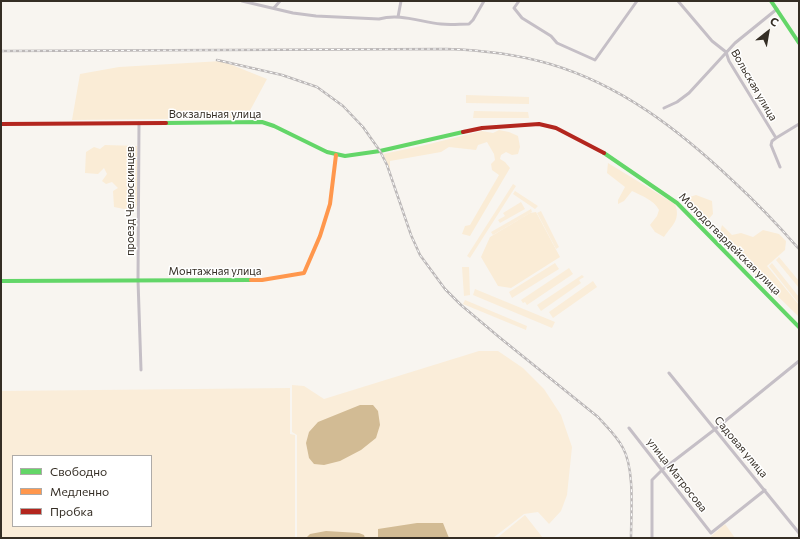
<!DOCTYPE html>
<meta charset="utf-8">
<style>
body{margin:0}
#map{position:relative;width:800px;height:539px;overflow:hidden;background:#f8f5f0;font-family:Commissioner,sans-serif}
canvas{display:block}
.frame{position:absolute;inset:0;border:2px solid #352e25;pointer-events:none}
.legend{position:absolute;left:12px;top:455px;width:140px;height:72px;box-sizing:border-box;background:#fff;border:1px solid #aeaba8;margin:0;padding:5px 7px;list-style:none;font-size:12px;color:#352e25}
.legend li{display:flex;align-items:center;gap:8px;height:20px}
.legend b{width:20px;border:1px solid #aeaba8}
.north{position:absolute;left:748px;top:12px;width:40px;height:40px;-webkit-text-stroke:3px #fff;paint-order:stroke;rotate:31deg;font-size:11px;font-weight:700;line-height:16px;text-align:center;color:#352e25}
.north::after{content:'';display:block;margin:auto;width:14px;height:18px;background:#352e25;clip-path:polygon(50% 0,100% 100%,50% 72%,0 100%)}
</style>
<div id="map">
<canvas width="800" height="539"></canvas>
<div class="frame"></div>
<ul class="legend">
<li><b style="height:5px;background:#63d668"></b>Свободно</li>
<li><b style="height:5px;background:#ff974d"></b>Медленно</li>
<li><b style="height:5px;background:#b3261e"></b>Пробка</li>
</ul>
<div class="north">С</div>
</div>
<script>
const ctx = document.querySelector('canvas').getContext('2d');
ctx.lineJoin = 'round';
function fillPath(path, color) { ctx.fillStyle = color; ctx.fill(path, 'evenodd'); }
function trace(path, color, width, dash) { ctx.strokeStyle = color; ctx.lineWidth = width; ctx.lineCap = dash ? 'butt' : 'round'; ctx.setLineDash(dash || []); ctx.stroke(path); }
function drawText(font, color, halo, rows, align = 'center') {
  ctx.font = font + ' Commissioner,sans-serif'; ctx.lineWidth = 3; ctx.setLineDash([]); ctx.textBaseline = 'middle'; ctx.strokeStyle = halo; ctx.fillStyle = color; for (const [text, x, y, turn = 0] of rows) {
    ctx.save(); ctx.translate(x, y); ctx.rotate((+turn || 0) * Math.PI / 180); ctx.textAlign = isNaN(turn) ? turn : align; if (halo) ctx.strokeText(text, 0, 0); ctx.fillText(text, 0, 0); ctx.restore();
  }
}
fillPath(new Path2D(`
 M 466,95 L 529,97 L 529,104 L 466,103 Z
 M 474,111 L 528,112 L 529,118 L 473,118 Z
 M 513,184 L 516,186 L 470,258 L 467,256 Z
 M 515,191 L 538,206 L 535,209 L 513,194 Z
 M 521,202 L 525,209 L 500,223 L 498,220 L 505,216 L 503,213 Z
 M 531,209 L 532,212 L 493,235 L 491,232 Z
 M 541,211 L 559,247 L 556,249 L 537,213 Z
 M 779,257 L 799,281 L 799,288 L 776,260 Z
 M 555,263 L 559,269 L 512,298 L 509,292 Z
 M 772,263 L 799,297 L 799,304 L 769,266 Z
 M 462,267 L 469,267 L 470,295 L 464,296 Z
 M 569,268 L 573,274 L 527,305 L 525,302 L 523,303 L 521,300 Z
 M 582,275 L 584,277 L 579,280 L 581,283 L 541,311 L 537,305 Z
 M 593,281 L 597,287 L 553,318 L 549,312 Z
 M 475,289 L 555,322 L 552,328 L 473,295 Z
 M 465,300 L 527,326 L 526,330 L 463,304 Z
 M 479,351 L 498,351 L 523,368 L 544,389 L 561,415 L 572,447 L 567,495 L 561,511 L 549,524 L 538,512 L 524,514 L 493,538 L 297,538 L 297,435 L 292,432 L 292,385 L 304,386 L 324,399 Z
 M 290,388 L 290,434 L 295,435 L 295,538 L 1,538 L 1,391 ZM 13,456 L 151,456 L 151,526 L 13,526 Z
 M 525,515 L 543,538 L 497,538 Z
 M 725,524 L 735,538 L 709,538 Z`), '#faedd9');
fillPath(new Path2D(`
 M 222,61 L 267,79 L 246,118 L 72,120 L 80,74 L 119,67 Z
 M 499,130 L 509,132 L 518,136 L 520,147 L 518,154 L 512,155 L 506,152 L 501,155 L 500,159 L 505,162 L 510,168 L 470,236 L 462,234 L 465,226 L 470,225 L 499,175 L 492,170 L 491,164 L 495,160 L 494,154 L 487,142 L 478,145 L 476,150 L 449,147 L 441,152 L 390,161 L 390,169 L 383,154 L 421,146 L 482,131 L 493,133 Z
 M 105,145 L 137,146 L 137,205 L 134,211 L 114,207 L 113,191 L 118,188 L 112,182 L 106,184 L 102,181 L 107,174 L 104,168 L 98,174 L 85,173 L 86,152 L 94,147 L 100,149 Z
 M 608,163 L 675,204 C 681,220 672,225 664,237 L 655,232 L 650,225 L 657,216 L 659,210 C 654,200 642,196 632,191 L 624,201 L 618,204 L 618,200 L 625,187 L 607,173 Z
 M 696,195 L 712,201 L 713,214 L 707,221 C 694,218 691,212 685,201 L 686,198 Z
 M 536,212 L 560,257 L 511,288 L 498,286 L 481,257 L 490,237 L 530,213 Z
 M 722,225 L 732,235 L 741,233 L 753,237 L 763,230 L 779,234 L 786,241 L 785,250 L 767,266 L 799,305 L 799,317 L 749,268 L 719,237 Z`), '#faecd6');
fillPath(new Path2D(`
 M 360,405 L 373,405 L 378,411 L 380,425 L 376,438 L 361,450 L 340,461 L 324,465 L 314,464 L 309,458 L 306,443 L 309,432 L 318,422 Z
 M 417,523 L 443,523 L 449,538 L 378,538 L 378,529 Z
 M 326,531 L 359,533 L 364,535 L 365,538 L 306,538 L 310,534 Z`), '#d2bb94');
trace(new Path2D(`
 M 242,1 L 293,13 L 316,16 L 379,19 C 400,13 420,22 441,24 C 450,25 460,24 469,24 L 473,20 L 484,1
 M 519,1 L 514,8 L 522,18 L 551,36 L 557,43 L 595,60 L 637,1
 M 678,1 L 712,41 L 726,52 L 729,61 L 776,138 L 772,141 L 771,145 L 780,167
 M 274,8 L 280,1
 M 398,17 L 401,1
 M 664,108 L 677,102 L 689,93 L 735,43 L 777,9
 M 139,123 L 138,280 L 141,370
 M 776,138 L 799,124
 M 669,373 L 799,533
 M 629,428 L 711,533 L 765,490
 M 652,538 L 652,480 L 662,470 L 714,430 L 799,361`), '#c5bfc6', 3);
trace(new Path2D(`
 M 771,1 L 799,43
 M 166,123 L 262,122 L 274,126 L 327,152 L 345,156 L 380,151 L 463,132
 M 604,153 L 677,203 L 799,327
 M 1,281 L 251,280`), '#63d668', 4);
trace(new Path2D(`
 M 251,280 L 262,280 L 304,273 L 320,236 L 330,204 L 336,155`), '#ff974d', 4);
trace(new Path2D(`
 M 1,124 L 166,123
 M 463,132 L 482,128 L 539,124 L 556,128 L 604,153`), '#b3261e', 4);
const rail = new Path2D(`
 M 1,51 L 446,49 C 481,50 516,54 550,64 C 621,85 679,130 732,180 C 756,202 778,225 799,249
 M 217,60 L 282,75 L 317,87 L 343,106 L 363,127 L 380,151 L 387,165 L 411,235 L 420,255 L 445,289 L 461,305 L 499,337 L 598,417 C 607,427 617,436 623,448 C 635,470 631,513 631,538`);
trace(rail, '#bcb8b8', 2.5);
trace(rail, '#fff', 1, [3]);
drawText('11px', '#352e25', '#fff', [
 ["Вольская улица",754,85,60],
 ["Вокзальная улица",215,114],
 ["проезд Челюскинцев",130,201,-90],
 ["Молодогвардейская улица",730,244,45],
 ["Монтажная улица",215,271],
 ["Садовая улица",741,447,50],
 ["улица Матросова",677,475,52]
]);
</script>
